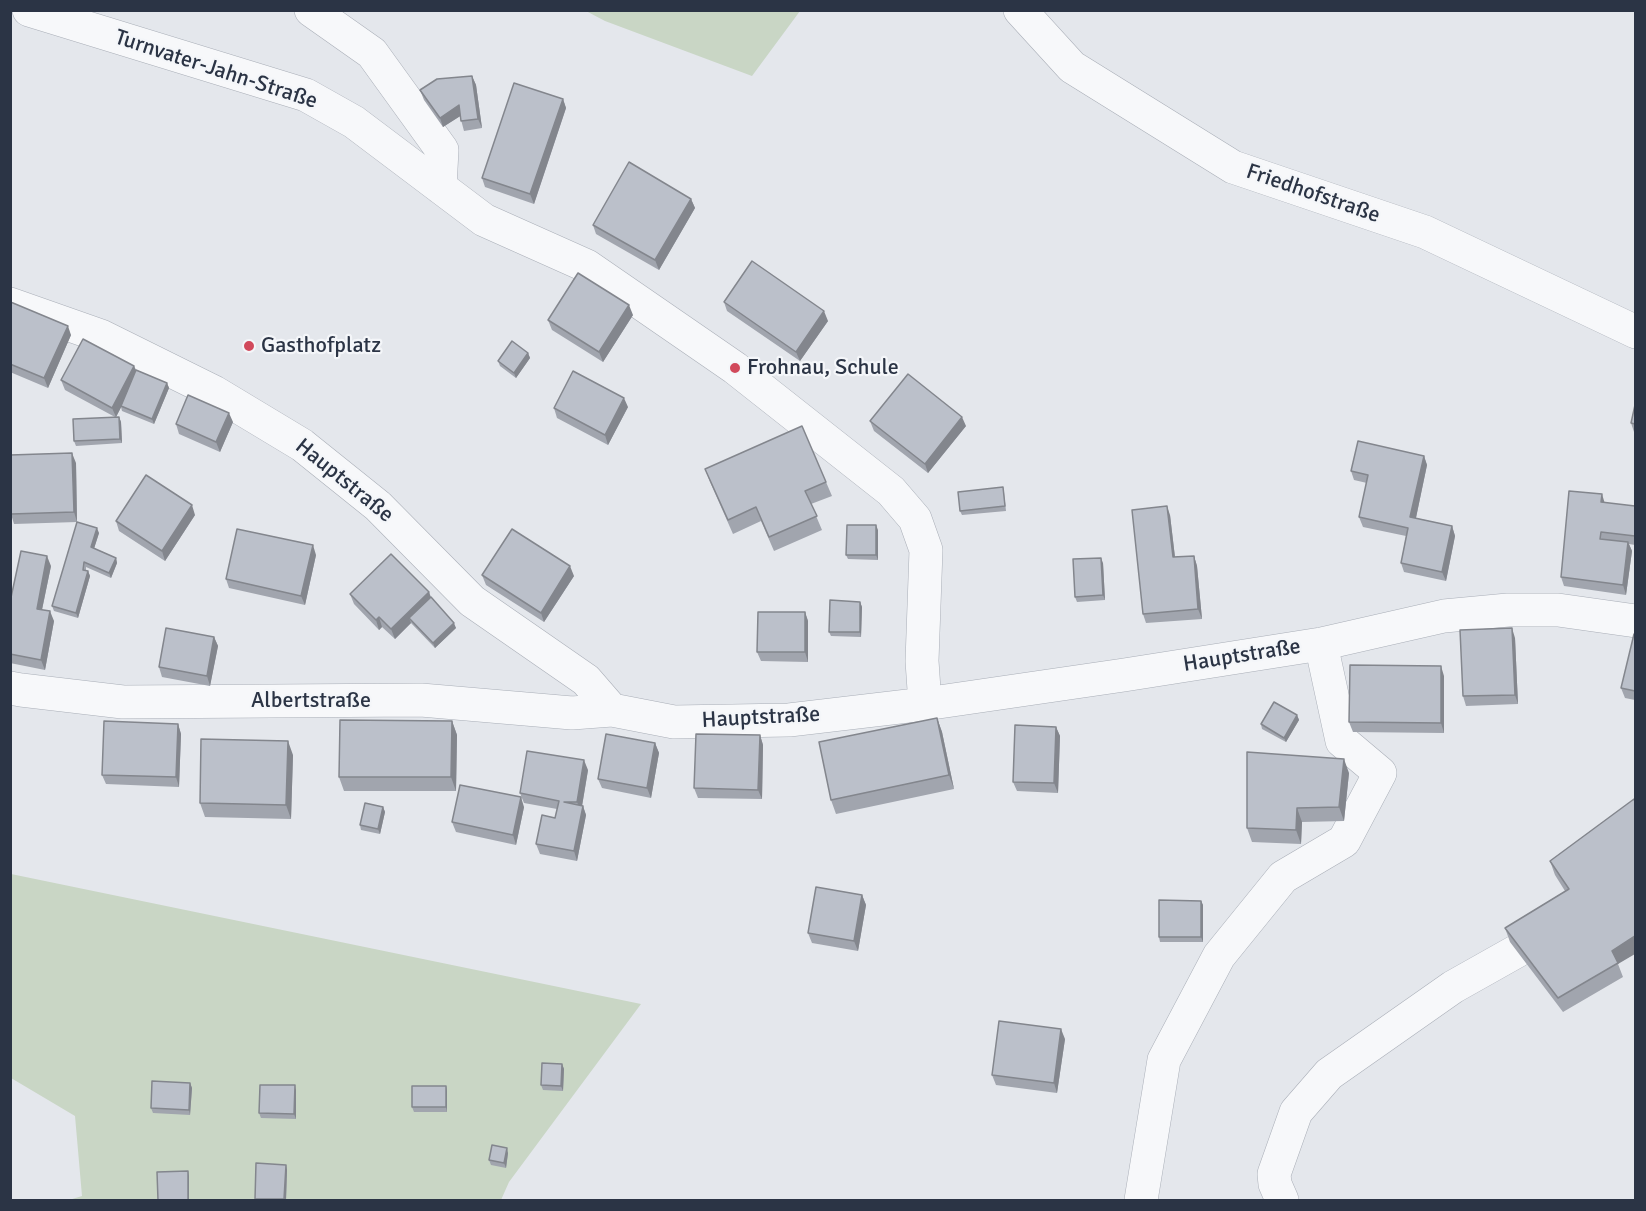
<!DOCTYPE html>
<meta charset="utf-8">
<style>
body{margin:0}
#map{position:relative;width:1646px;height:1211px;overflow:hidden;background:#e4e7ec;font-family:Signika,sans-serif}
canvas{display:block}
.frame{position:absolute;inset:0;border:12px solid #2b3445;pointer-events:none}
</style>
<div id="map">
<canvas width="1646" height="1211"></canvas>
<div class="frame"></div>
</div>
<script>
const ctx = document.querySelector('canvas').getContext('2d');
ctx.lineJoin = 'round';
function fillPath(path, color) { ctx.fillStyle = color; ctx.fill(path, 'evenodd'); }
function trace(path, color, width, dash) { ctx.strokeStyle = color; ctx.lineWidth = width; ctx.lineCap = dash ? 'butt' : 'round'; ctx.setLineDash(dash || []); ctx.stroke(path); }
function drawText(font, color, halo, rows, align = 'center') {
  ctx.font = font + ' Signika,sans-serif'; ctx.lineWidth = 4.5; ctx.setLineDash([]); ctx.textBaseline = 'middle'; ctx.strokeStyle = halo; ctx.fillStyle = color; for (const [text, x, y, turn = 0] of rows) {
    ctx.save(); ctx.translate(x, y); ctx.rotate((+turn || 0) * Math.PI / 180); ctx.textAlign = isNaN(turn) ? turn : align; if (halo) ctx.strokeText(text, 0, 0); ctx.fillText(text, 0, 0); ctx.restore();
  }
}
fillPath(new Path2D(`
 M 586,11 L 800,11 L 752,76 L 605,21 Z
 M 11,874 L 641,1004 L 509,1182 L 501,1200 L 69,1200 L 82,1196 L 75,1116 L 11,1078 Z`), '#c9d6c5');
const minor = new Path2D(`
 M 29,10 L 306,95 L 354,122 L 484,220 L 587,266 L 735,368 L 891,491 L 915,519 L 926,550 L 922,661 L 925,704
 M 311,10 L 372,53 L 442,150 L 440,187
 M 1020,10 L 1072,67 L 1233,167 L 1425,232 L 1636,332
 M 10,304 L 101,336 L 214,392 L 302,445 L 378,506 L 472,601 L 586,680 L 612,710
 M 10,688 L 21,690 L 123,702 L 421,700 L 572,713 L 612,710 L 674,722 L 789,720 L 925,704 L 1124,675 L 1321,644 L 1444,616 L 1508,610 L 1558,610 L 1636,621
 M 1141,1200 L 1164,1060 L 1219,956 L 1283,877 L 1344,841 L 1380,773 L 1342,741 L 1321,644
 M 1282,1200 L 1275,1184 L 1274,1174 L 1296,1112 L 1329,1074 L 1453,987 L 1517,951`);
trace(minor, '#a9aeb7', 34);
trace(minor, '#f7f8fa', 33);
fillPath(new Path2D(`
 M 472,76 L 476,85 L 482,128 L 464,131 L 460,116 L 443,127 L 424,100 L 420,90 Z
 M 563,99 L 566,108 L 534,204 L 485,187 L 482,178 Z
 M 691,199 L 695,208 L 659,270 L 596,234 L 593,225 Z
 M 10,302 L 71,335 L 48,388 L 10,372 Z
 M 724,302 L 828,321 L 800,361 L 727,311 Z
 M 633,315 L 603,362 L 552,330 L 548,320 Z
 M 528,353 L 530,358 L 516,378 L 500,366 L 498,361 Z
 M 134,366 L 136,370 L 167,383 L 169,388 L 154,424 L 122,411 L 121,407 L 116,417 L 119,417 L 121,422 L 122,443 L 76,446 L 74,441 L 115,417 L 65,390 L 61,380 Z
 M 1635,405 L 1635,435 L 1631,423 Z
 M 628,407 L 608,445 L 557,418 L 554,408 Z
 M 870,421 L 966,426 L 928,473 L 874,431 Z
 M 233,422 L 220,452 L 179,434 L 176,424 Z
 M 1424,456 L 1427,465 L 1416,518 L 1452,526 L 1455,536 L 1446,581 L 1404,572 L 1401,563 L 1406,536 L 1363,527 L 1359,517 L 1367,483 L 1354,480 L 1351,471 Z
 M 76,463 L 77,522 L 99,533 L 94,548 L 116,558 L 117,563 L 111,578 L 86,567 L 86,571 L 88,571 L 90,576 L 78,618 L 54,611 L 52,606 L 77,522 L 14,524 L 11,514 Z
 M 705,469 L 826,482 L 832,496 L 811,504 L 822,530 L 774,551 L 761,521 L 733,534 L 710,482 Z
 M 1003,487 L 1004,492 L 1006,511 L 962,515 L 960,511 Z
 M 1605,503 L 1635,506 L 1635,545 L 1629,544 L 1632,551 L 1626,595 L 1564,586 L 1561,577 Z
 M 195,515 L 165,561 L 119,531 L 116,521 Z
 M 1170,515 L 1175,557 L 1194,556 L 1197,566 L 1202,619 L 1146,623 L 1143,614 Z
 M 878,530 L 878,560 L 848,559 L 846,555 Z
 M 316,555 L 305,605 L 229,588 L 226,579 Z
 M 1103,563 L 1105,600 L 1077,602 L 1075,597 Z
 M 51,566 L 42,610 L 54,621 L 45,670 L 10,663 L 10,602 Z
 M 482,575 L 574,576 L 544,622 L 486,585 Z
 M 429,592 L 431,597 L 456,628 L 435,648 L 411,623 L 395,639 L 382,627 L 379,630 L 354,604 L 350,594 Z
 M 860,602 L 862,607 L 861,637 L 831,636 L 829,632 Z
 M 805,612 L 808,621 L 808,662 L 761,661 L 757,652 Z
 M 1635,634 L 1635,700 L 1625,698 L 1621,688 Z
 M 214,637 L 218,646 L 210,686 L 162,677 L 159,667 Z
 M 1515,638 L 1518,704 L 1466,706 L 1463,696 Z
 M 1444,676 L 1444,733 L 1353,732 L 1349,722 Z
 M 1297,715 L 1299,720 L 1286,742 L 1262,729 L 1261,724 Z
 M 937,718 L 942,732 L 954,789 L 836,814 L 831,800 Z
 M 452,721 L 457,735 L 456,791 L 344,791 L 339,777 Z
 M 178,724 L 181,734 L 179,787 L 106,784 L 102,775 Z
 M 1056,727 L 1060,736 L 1058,793 L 1017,791 L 1013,782 Z
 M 760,735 L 763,745 L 762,799 L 698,798 L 694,788 Z
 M 655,743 L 659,753 L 651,798 L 602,788 L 598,779 Z
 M 293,755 L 291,819 L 205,817 L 200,803 Z
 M 588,770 L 582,806 L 583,806 L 586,815 L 577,861 L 540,854 L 536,844 L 555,818 L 557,809 L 524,803 L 520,793 Z
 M 1349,773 L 1344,821 L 1302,822 L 1301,844 L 1252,842 L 1247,828 Z
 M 1634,799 L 1618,964 L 1623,977 L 1563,1012 L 1510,942 L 1505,928 L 1565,891 L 1555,875 L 1550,861 Z
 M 383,807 L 385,812 L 380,834 L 361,830 L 360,825 Z
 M 524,807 L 516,845 L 456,832 L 452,822 Z
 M 862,895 L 866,905 L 858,951 L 812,943 L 808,933 Z
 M 1201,901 L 1203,905 L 1203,942 L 1160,942 L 1159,937 Z
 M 1065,1039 L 1057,1093 L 996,1085 L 992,1075 Z
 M 562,1064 L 564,1069 L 563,1091 L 543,1090 L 541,1085 Z
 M 190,1083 L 192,1088 L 190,1115 L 153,1113 L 151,1108 Z
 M 446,1086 L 447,1091 L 447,1112 L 414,1112 L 412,1107 Z
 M 296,1090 L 296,1119 L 261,1118 L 259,1113 Z
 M 508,1153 L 506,1168 L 491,1165 L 489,1160 Z
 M 286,1165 L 287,1170 L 286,1200 L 256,1200 L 255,1199 Z`), '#a1a5ae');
fillPath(new Path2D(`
 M 472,76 L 476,85 L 482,128 L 478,119 Z
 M 563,99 L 566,108 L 534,204 L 530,194 Z
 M 459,105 L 462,115 L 443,127 L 440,118 Z
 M 691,199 L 695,208 L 659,270 L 655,260 Z
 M 629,305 L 633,315 L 603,362 L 599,352 Z
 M 824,311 L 828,321 L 800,361 L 796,352 Z
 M 68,326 L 71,335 L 48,388 L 44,378 Z
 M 528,353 L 530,358 L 516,378 L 514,373 Z
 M 134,366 L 138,375 L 116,417 L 112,408 Z
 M 167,383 L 169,388 L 154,424 L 152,419 Z
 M 624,398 L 628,407 L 608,445 L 605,435 Z
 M 229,413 L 233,422 L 220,452 L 216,442 Z
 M 119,417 L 121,422 L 122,443 L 120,439 Z
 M 962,417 L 966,426 L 928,473 L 925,464 Z
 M 72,453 L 76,463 L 77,522 L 74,512 Z
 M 1424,456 L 1427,465 L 1414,527 L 1410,517 Z
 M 1602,494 L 1605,504 L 1601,502 Z
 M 192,505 L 195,515 L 165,561 L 162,551 Z
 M 1167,506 L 1170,515 L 1176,566 L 1173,557 Z
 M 876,525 L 878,530 L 878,560 L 876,555 Z
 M 1452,526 L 1455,536 L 1446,581 L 1442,572 Z
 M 97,528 L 99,533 L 93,552 L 91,547 Z
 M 1628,542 L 1632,551 L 1626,595 L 1623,585 Z
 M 313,545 L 316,555 L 305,605 L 301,596 Z
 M 47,556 L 51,566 L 40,619 L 37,609 Z
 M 1194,556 L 1197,566 L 1202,619 L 1198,609 Z
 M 116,558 L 117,563 L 111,578 L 109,573 Z
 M 1101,558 L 1103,563 L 1105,600 L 1103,595 Z
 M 570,566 L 574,576 L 544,622 L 541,613 Z
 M 88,571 L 90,576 L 78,618 L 76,613 Z
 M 429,592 L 432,602 L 409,618 L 411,623 L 395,639 L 391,629 Z
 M 860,602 L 862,607 L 861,637 L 860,632 Z
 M 50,611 L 54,621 L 45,670 L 41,660 Z
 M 805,612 L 808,621 L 808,662 L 805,652 Z
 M 379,617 L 382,627 L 379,630 L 376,620 Z
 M 454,623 L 456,628 L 435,648 L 433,643 Z
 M 1512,628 L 1515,638 L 1518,704 L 1515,695 Z
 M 214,637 L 218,646 L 210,686 L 207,676 Z
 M 1441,666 L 1444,676 L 1444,733 L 1441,723 Z
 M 1297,715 L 1299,720 L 1286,742 L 1284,738 Z
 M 937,718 L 942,732 L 954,789 L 949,775 Z
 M 452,721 L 457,735 L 456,791 L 451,777 Z
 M 178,724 L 181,734 L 179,787 L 176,777 Z
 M 1056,727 L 1060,736 L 1058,793 L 1054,783 Z
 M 760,735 L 763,745 L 762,799 L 758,790 Z
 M 288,741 L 293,755 L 291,819 L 286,805 Z
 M 655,743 L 659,753 L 651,798 L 647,788 Z
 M 1344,759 L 1349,773 L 1344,821 L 1339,807 Z
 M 584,760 L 588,770 L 581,812 L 577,802 Z
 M 521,797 L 524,807 L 516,845 L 513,835 Z
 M 583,806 L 586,815 L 577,861 L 574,851 Z
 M 383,807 L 385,812 L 380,834 L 378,829 Z
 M 1297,808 L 1302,822 L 1301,844 L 1296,830 Z
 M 862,895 L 866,905 L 858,951 L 854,941 Z
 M 1201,901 L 1203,905 L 1203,942 L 1201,937 Z
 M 1635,936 L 1635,954 L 1618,964 L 1612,951 Z
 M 1061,1029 L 1065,1039 L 1057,1093 L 1054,1083 Z
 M 562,1064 L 564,1069 L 563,1091 L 561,1086 Z
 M 190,1083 L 192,1088 L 190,1115 L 189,1110 Z
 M 295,1085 L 296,1090 L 296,1119 L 294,1114 Z
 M 446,1086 L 447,1091 L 447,1112 L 446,1107 Z
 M 507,1148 L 508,1153 L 506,1168 L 504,1163 Z
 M 286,1165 L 287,1170 L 286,1200 L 284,1199 Z
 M 188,1171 L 189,1176 L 189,1200 L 188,1200 Z`), '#83868d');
const building = new Path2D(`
 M 472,76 L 478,119 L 461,121 L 459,105 L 440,118 L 420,90 L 437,79 Z
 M 514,83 L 563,99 L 530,194 L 482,178 Z
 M 629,162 L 691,199 L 655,260 L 593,225 Z
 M 752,261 L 824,311 L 796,352 L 724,302 Z
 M 578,273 L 629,305 L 599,352 L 548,320 Z
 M 10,302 L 13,303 L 68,326 L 44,378 L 10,364 Z
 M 83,339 L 134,366 L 112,408 L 61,380 Z
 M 512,341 L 528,353 L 514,373 L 498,361 Z
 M 136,370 L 167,383 L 152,419 L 121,406 Z
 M 573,371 L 624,398 L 605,435 L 554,408 Z
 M 908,374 L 962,417 L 925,464 L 870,421 Z
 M 188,395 L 229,413 L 216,442 L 176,424 Z
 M 1635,405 L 1635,424 L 1631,423 Z
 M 119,417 L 120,439 L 74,441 L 73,419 Z
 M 802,426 L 826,482 L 805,491 L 817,516 L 769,537 L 756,507 L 728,520 L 705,469 Z
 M 1358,441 L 1424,456 L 1410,517 L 1452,526 L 1442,572 L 1401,563 L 1408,528 L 1359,517 L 1368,475 L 1351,471 Z
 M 72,453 L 74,512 L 11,514 L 10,455 Z
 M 146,475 L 192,505 L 162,551 L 116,521 Z
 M 1003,487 L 1005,506 L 960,511 L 958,492 Z
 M 1569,491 L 1602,494 L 1601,502 L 1635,506 L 1635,536 L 1601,532 L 1600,539 L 1628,542 L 1623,585 L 1561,577 Z
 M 1167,506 L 1173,557 L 1194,556 L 1198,609 L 1143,614 L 1132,510 Z
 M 77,522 L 97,528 L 91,547 L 116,558 L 109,573 L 84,562 L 83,570 L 88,571 L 76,613 L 52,606 Z
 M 847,525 L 876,525 L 876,555 L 846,555 Z
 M 237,529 L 313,545 L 301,596 L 226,579 Z
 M 512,529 L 570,566 L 541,613 L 482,575 Z
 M 21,551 L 47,556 L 37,609 L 50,611 L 41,660 L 10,654 L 10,602 Z
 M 391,554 L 429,592 L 391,629 L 379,617 L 376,620 L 350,594 Z
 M 1101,558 L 1103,595 L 1075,597 L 1073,559 Z
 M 431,597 L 454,623 L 433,643 L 409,618 Z
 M 830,600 L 860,602 L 860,632 L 829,632 Z
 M 758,612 L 805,612 L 805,652 L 757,652 Z
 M 166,628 L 214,637 L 207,676 L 159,667 Z
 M 1512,628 L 1515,695 L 1463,696 L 1460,630 Z
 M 1634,634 L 1635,634 L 1635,691 L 1621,688 Z
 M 1350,665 L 1441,666 L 1441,723 L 1349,722 Z
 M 1274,702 L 1297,715 L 1284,738 L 1261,724 Z
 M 937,718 L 949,775 L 831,800 L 819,742 Z
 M 340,720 L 452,721 L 451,777 L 339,777 Z
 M 104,721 L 178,724 L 176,777 L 102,775 Z
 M 1015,725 L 1056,727 L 1054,783 L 1013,782 Z
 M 606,734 L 655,743 L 647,788 L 598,779 Z
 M 696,734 L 760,735 L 758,790 L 694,788 Z
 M 201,739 L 288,741 L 286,805 L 200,803 Z
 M 527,751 L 584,760 L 577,802 L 564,802 L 583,806 L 574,851 L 536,844 L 542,815 L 555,818 L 559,801 L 520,793 Z
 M 1247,752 L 1344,759 L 1339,807 L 1297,808 L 1296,830 L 1247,828 Z
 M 460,785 L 521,797 L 513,835 L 452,822 Z
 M 1634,799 L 1635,802 L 1635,936 L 1612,951 L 1618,963 L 1558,998 L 1505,928 L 1569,889 L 1550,861 Z
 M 365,803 L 383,807 L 378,829 L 360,825 Z
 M 816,887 L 862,895 L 854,941 L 808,933 Z
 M 1159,900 L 1201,901 L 1201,937 L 1159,937 Z
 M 999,1021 L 1061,1029 L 1054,1083 L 992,1075 Z
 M 542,1063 L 562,1064 L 561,1086 L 541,1085 Z
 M 152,1081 L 190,1083 L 189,1110 L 151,1108 Z
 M 260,1085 L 295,1085 L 294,1114 L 259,1113 Z
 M 412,1086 L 446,1086 L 446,1107 L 412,1107 Z
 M 492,1145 L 507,1148 L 504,1163 L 489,1160 Z
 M 256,1163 L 286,1165 L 284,1199 L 255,1199 Z
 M 188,1171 L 188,1200 L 158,1200 L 157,1172 Z`);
fillPath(building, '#bbc0ca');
trace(building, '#83868d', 1.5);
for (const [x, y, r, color] of [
 [249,346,6,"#d1495b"],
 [735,368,6,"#d1495b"]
]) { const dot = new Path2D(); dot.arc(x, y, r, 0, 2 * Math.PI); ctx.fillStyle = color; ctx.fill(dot); trace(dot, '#f4f6f9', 2); }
drawText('22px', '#2b3445', '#f4f6f9', [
 ["Turnvater-Jahn-Straße",216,70,18],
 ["Friedhofstraße",1313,194,19],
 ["Hauptstraße",344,481,39],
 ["Hauptstraße",1242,656,-9],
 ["Albertstraße",311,701],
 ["Hauptstraße",761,718,-3]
]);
drawText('22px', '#2b3445', '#f4f6f9', [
 ["Gasthofplatz",261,346],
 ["Frohnau, Schule",747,368]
], 'left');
</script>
